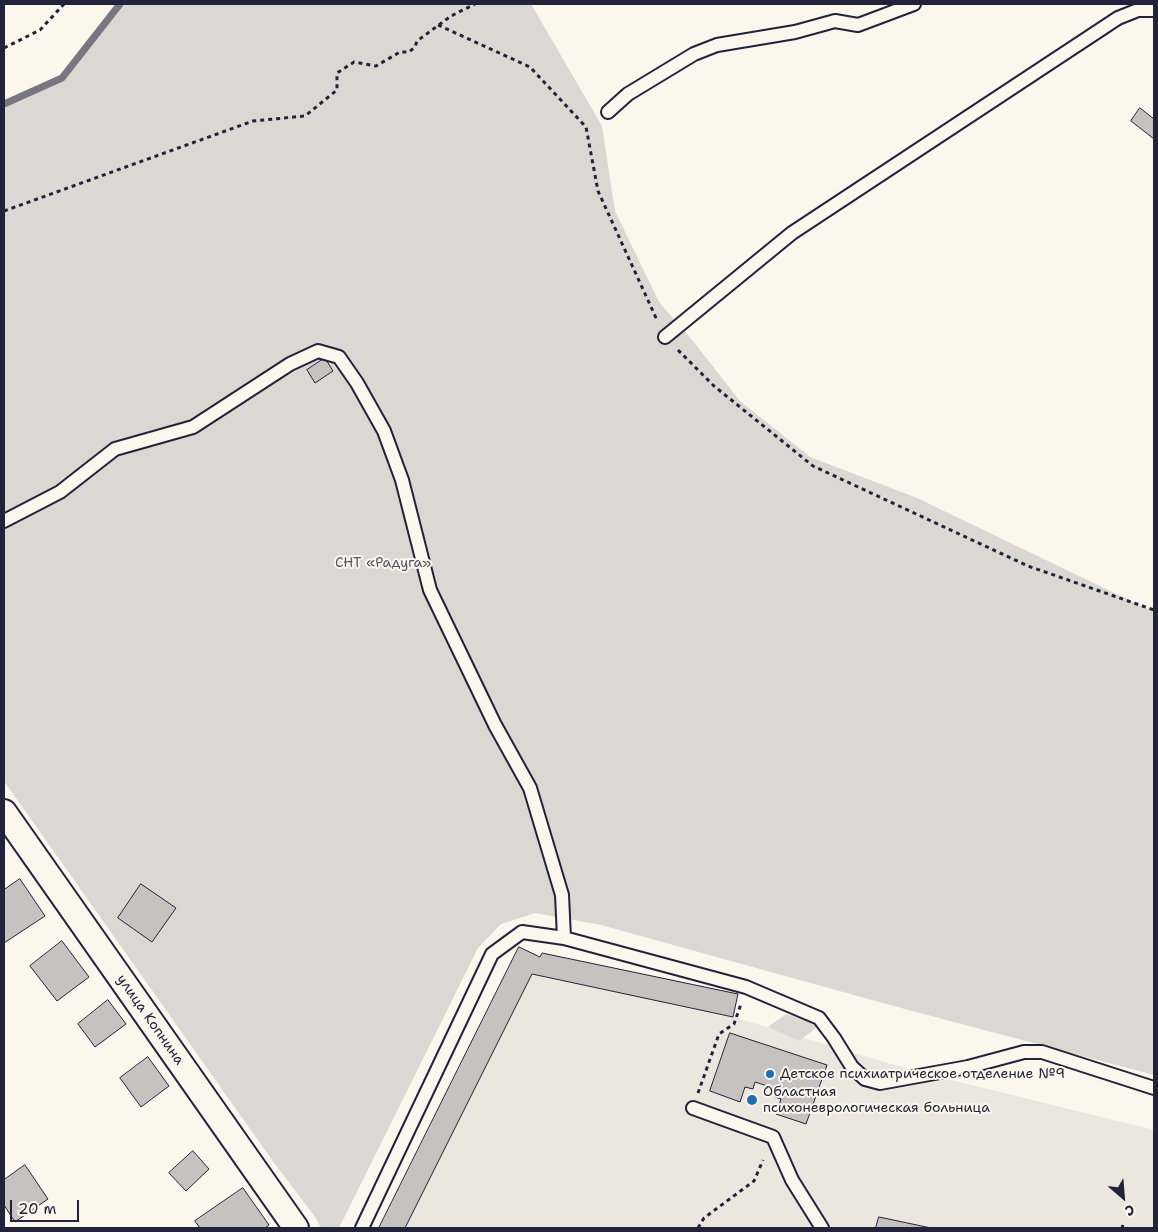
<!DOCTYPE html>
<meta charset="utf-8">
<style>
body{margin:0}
#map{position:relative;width:1158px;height:1232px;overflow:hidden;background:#fbf7ec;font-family:"Shantell Sans",sans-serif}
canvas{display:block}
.frame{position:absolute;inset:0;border:5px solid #22223b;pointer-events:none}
.north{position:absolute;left:1098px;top:1172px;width:50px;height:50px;-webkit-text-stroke:4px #fbf7ec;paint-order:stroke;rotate:153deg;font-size:14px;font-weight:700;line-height:20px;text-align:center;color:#22223b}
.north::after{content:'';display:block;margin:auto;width:18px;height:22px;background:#22223b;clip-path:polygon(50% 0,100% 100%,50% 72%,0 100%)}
.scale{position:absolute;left:10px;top:1200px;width:69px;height:22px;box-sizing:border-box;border:2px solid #22223b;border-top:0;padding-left:6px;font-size:15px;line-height:18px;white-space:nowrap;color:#22223b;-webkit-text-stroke:4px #fbf7ec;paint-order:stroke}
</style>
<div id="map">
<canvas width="1158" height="1232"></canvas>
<div class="frame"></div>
<div class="north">С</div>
<div class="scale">20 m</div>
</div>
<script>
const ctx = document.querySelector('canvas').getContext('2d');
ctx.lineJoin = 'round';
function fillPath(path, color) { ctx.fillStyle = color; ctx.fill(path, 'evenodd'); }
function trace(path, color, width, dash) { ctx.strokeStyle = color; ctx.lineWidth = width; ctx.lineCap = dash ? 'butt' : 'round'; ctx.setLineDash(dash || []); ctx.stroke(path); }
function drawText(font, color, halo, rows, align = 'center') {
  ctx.font = font + ' "Shantell Sans",sans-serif'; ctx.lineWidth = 4; ctx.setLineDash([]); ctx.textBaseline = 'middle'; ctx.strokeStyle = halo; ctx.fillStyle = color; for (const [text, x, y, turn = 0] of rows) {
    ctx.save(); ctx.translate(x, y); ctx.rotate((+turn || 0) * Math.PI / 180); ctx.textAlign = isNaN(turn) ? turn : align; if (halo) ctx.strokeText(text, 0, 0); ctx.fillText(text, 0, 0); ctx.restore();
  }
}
fillPath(new Path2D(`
 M 532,974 L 733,1017 L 915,1071 L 1154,1130 L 1154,1228 L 405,1228 Z`), '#ebe7df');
fillPath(new Path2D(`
 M 120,4 L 531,4 L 602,126 L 615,211 L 659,302 L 693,341 L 740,401 L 810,457 L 917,498 L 1154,612 L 1154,1075 L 890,1005 L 601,925 L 535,913 L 501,924 L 478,948 L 339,1228 L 321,1228 L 315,1217 L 272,1160 L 4,781 L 4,104 L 62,78 Z
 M 786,1014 L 821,1024 L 799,1041 L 768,1027 Z`), '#dbd8d3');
trace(new Path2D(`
 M 4,104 L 62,78 L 120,4`), '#787681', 7);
const building = new Path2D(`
 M 1140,108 L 1154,119 L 1154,139 L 1131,121 Z
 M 325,358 L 333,371 L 315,383 L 307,370 Z
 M 20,879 L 45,916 L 4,943 L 4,890 Z
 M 141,884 L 176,908 L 152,942 L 118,918 Z
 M 62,941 L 89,977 L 57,1001 L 30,966 Z
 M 519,947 L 540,957 L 542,953 L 738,994 L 733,1017 L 532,974 L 405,1228 L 379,1228 Z
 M 108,1000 L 126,1024 L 95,1047 L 78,1024 Z
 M 730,1033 L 827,1065 L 806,1124 L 776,1114 L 781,1099 L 775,1097 L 777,1089 L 755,1082 L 753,1089 L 745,1087 L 740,1102 L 710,1091 Z
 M 148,1057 L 169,1086 L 141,1107 L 120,1078 Z
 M 193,1151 L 209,1169 L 186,1191 L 169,1173 Z
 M 25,1165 L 48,1199 L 15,1222 L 4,1205 L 4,1180 Z
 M 243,1188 L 269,1225 L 265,1228 L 200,1228 L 195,1221 Z
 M 879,1217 L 931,1228 L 876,1228 Z`);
fillPath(building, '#c6c2c0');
trace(building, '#22223b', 1);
const lane = new Path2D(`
 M 608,112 L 628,94 L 694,54 L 717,45 L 795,32 L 835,21 L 858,25 L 914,4
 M 665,337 L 792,233 L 1118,18 L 1138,10 L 1154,10
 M 4,521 L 60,492 L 115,449 L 193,427 L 290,364 L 318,351 L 339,357 L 357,383 L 384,431 L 402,480 L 430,590 L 495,725 L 530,788 L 562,895 L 564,938
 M 693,1108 L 773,1137 L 792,1180 L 822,1228
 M 362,1228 L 492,954 L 522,932 L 564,938 L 746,987 L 819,1018 L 834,1038 L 852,1067 L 865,1079 L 880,1083 L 968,1067 L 1024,1052 L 1042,1052 L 1154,1088`);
const street = new Path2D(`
 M 4,812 L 296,1228`);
trace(lane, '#22223b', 16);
trace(street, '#22223b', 28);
trace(new Path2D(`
 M 438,25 L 530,67 L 586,127 L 598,191 L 657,320
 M 4,48 L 40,30 L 64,4
 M 4,211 L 253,121 L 305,116 L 337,90 L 337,73 L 354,62 L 376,66 L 400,52 L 409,52 L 415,47 L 417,41 L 451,16 L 475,4
 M 678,350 L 714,386 L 813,466 L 1028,566 L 1154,610
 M 698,1093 L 719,1034 L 734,1024 L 741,1004
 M 698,1228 L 704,1218 L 754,1181 L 763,1160
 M 1122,1228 L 1123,1225`), '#22223b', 3, [4, 4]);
trace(lane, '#fbf7ec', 12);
trace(street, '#fbf7ec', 24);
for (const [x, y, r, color] of [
 [770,1074,5,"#1f6fb2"],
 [752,1100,6,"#1f6fb2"]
]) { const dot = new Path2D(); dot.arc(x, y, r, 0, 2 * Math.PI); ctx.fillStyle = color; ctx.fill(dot); trace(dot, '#fbf7ec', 2); }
drawText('14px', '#505061', '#fbf7ec', [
 ["СНТ «Радуга»",383,563]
]);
drawText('14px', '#22223b', '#fbf7ec', [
 ["улица Копнина",150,1020,55]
]);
drawText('14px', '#22223b', '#fbf7ec', [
 ["Детское психиатрическое отделение №9",780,1074],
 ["Областная",763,1092],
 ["психоневрологическая больница",763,1108]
], 'left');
</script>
